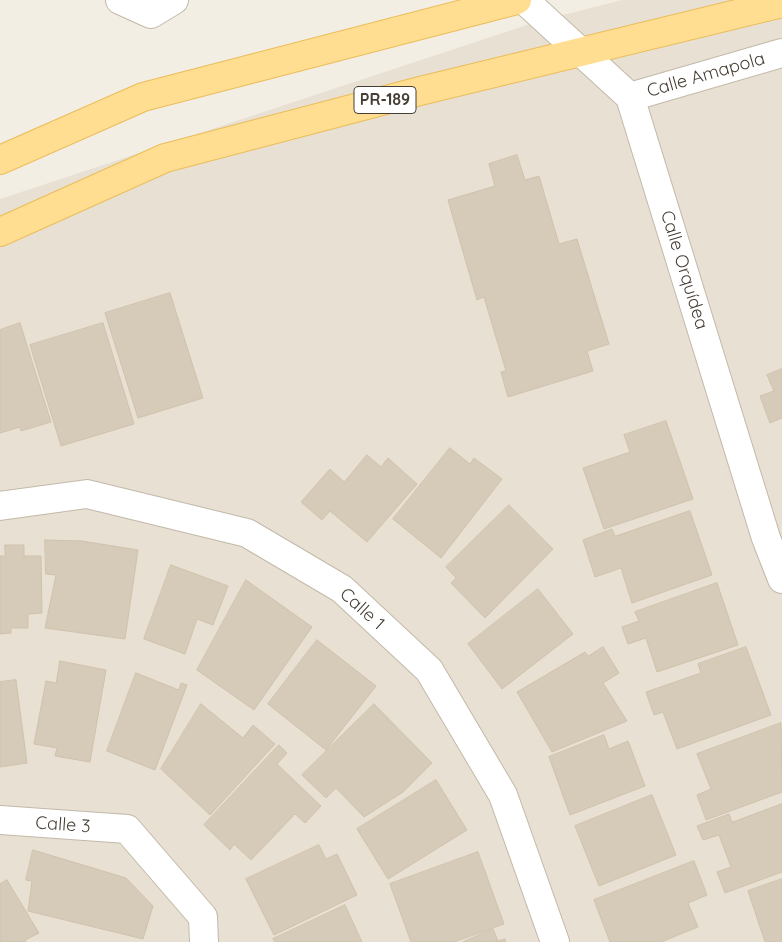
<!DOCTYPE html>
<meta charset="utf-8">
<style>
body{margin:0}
canvas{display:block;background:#f3eee4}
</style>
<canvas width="782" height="942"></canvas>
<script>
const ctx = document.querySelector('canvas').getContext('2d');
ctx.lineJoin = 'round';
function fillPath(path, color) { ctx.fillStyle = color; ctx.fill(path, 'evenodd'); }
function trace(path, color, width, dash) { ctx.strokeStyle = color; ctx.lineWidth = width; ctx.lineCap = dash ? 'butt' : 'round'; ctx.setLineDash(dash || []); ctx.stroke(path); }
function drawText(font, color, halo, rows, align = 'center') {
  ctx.font = font + ' Quicksand,sans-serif'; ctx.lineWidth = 4; ctx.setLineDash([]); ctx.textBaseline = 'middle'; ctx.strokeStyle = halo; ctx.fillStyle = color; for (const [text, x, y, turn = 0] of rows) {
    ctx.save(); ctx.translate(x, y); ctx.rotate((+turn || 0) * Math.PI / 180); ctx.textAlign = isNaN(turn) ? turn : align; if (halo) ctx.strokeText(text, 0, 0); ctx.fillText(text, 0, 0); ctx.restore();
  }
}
fillPath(new Path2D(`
 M 622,0 L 782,0 L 782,942 L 0,942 L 0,199 L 539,21 Z`), '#e8e0d2');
const building = new Path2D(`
 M 517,155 L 525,180 L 539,176 L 559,244 L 577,239 L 609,344 L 587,351 L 593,371 L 508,397 L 501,372 L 506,371 L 484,297 L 477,300 L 448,200 L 495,186 L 489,164 Z
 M 170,293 L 203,398 L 138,418 L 105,313 Z
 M 20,323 L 51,422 L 21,431 L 20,427 L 0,433 L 0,330 Z
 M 103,323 L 134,424 L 61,446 L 30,345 Z
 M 782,369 L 782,418 L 770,423 L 760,396 L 774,391 L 767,375 Z
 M 666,421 L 693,499 L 604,529 L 583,468 L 630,452 L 624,435 Z
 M 450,448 L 470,464 L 474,458 L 502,479 L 441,558 L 393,519 Z
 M 367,455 L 381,467 L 388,458 L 417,484 L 367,542 L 330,511 L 322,520 L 301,502 L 330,469 L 344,482 Z
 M 509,505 L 553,549 L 485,618 L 451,583 L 456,578 L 446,567 Z
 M 690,511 L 712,575 L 632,603 L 621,568 L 595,577 L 583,540 L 612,529 L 615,536 Z
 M 45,540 L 82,541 L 138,550 L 125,639 L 45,628 L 56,575 L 46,574 Z
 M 5,545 L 24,545 L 24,556 L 41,556 L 42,613 L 28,614 L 28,628 L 11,628 L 11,633 L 0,634 L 0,556 L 5,556 Z
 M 171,565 L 228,586 L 213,625 L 197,619 L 185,654 L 144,639 Z
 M 246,580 L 312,627 L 254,710 L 197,670 Z
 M 717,583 L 738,645 L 657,672 L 646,638 L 628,644 L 622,627 L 639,621 L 635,612 Z
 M 538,589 L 573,634 L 502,689 L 468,644 Z
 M 317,640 L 376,686 L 326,750 L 268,704 Z
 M 603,647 L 619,673 L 603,683 L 627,721 L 552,752 L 517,692 L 585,652 L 588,656 Z
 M 746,647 L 771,715 L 677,749 L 663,712 L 654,715 L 646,692 L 701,673 L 698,664 Z
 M 60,661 L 106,670 L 90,762 L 55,756 L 57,748 L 34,744 L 46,681 L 56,683 Z
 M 136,673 L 179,690 L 181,683 L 187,685 L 155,770 L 107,751 Z
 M 16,680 L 27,763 L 0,767 L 0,682 Z
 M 201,704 L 243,738 L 253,725 L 275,744 L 210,815 L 161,769 Z
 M 374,704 L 432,763 L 403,792 L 364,817 L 336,788 L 326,798 L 302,775 Z
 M 781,723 L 782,792 L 706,820 L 697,795 L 711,789 L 697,754 Z
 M 604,735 L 609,749 L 628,741 L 645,786 L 570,815 L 549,757 Z
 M 279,745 L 287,753 L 277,764 L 321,806 L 305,823 L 295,814 L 251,860 L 234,844 L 230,850 L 204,825 Z
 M 436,780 L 467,830 L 388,879 L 357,829 Z
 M 652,795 L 676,855 L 599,886 L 575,826 Z
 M 782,804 L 782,872 L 725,893 L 717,872 L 731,867 L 719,835 L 703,840 L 697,826 L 729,814 L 732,822 Z
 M 319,845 L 326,859 L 337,854 L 357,895 L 274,935 L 246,879 Z
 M 33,850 L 126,878 L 153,906 L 143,939 L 28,911 L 32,881 L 26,880 Z
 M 478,852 L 504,924 L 454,942 L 411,942 L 390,884 Z
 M 694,861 L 707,895 L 688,903 L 698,927 L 661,942 L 610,942 L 594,900 Z
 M 782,879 L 782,942 L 765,942 L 748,891 Z
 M 7,880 L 39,933 L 25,940 L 26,942 L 0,942 L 0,884 Z
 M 345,905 L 362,942 L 275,942 L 273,939 Z
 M 493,929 L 498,941 L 505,939 L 506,942 L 463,942 Z`);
fillPath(building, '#d6cab9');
trace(building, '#d1c2ac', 1);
const minor = new Path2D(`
 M 120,0 L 151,14 L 174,0
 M 524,0 L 630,97 L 766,538 L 782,579
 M 630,97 L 782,53
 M 0,506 L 87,494 L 247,533 L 342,589 L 429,670 L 503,795 L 555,942
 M 0,820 L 127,829 L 203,917 L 204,942`);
const primary = new Path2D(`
 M 0,160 L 143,97 L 517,0
 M 0,232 L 165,158 L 420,91 L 782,3`);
trace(minor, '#c2b9a9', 30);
trace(primary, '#ebbd5b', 30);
trace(minor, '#fff', 28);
trace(primary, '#ffde91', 28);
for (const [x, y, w] of [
 [385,100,62]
]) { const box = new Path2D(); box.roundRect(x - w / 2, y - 13.5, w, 27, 4); ctx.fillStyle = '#fff'; ctx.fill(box); trace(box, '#463e34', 1); }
drawText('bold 16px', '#463e34', null, [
 ["PR-189",385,100]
]);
drawText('18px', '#463e34', '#fff', [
 ["Calle Amapola",706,75,-16],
 ["Calle Orquídea",684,270,73],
 ["Calle 1",362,609,42],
 ["Calle 3",63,825,4]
]);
</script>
